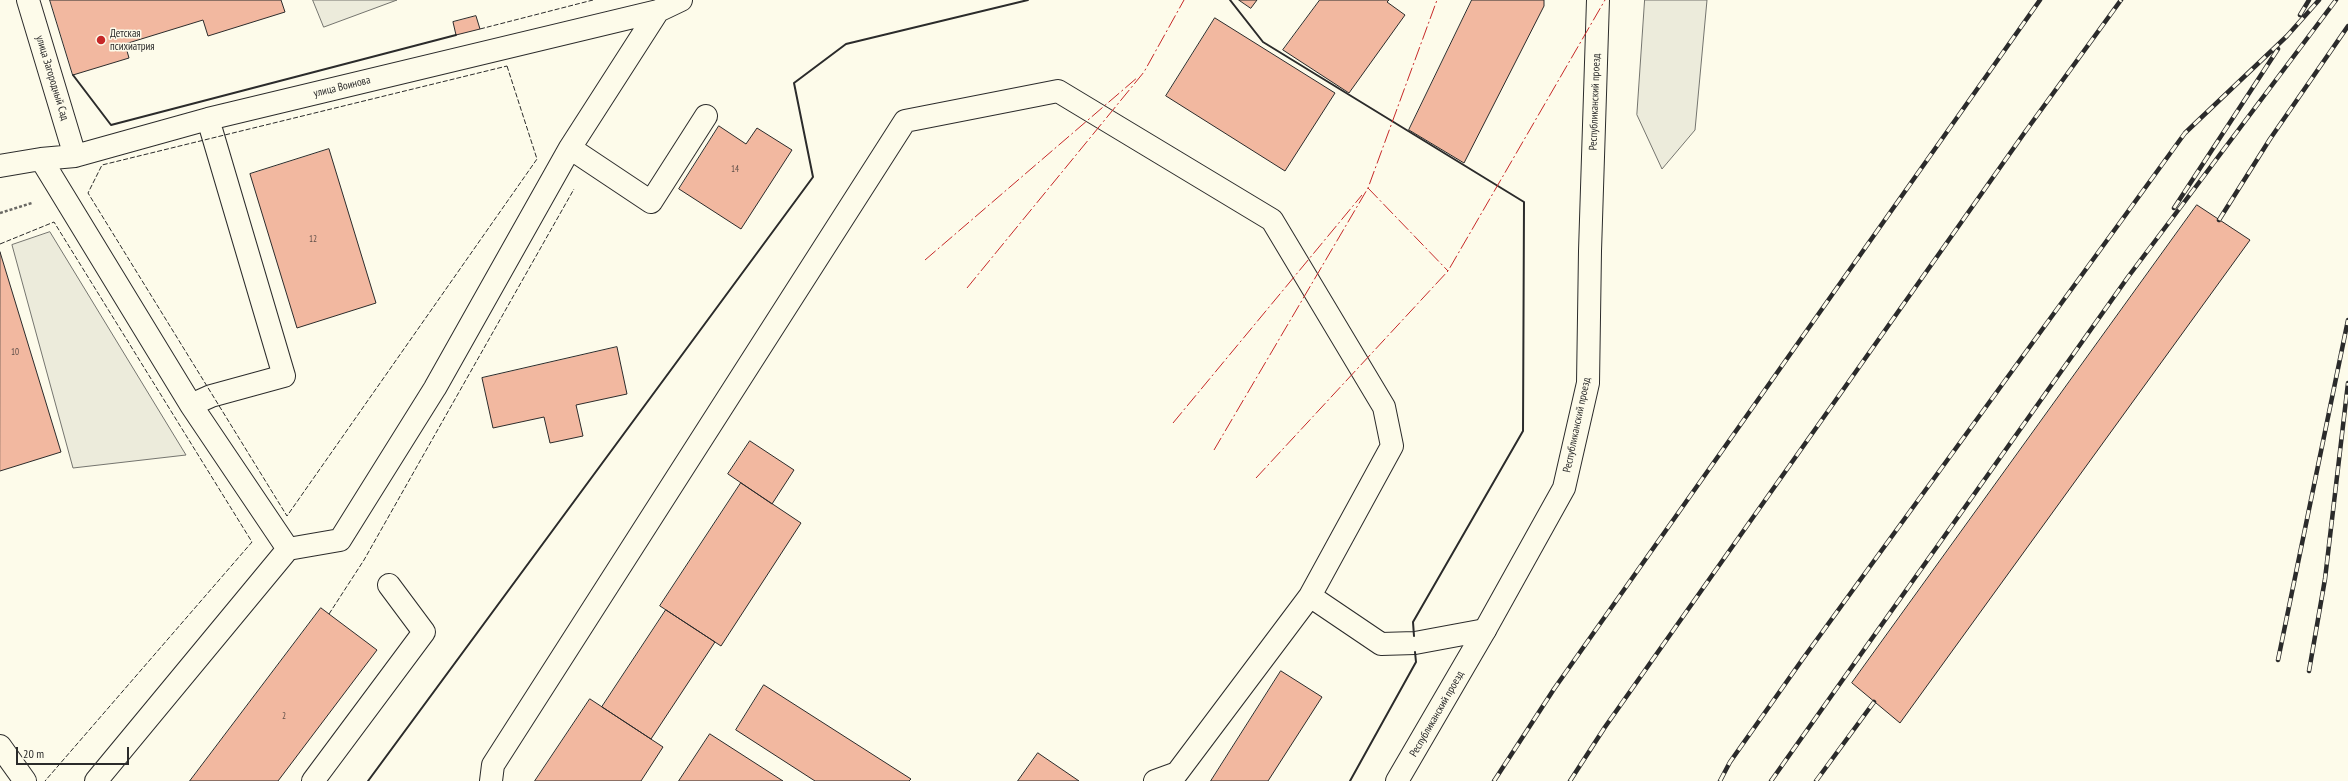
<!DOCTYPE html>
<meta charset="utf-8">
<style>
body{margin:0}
#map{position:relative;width:2348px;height:781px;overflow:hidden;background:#fdfbea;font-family:"PT Sans Narrow",sans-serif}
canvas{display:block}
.scale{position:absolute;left:16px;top:747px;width:113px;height:18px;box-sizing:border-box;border:2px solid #2b2b2b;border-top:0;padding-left:5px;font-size:12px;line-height:14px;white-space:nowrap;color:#2b2b2b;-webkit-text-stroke:3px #fdfbea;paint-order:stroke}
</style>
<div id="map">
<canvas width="2348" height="781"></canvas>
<div class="scale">20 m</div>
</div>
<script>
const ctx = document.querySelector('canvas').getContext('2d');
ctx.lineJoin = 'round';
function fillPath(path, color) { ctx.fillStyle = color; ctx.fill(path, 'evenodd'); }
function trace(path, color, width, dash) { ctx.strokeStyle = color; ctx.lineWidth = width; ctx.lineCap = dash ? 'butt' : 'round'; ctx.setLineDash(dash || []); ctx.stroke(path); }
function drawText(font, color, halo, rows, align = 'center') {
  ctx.font = font + ' "PT Sans Narrow",sans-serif'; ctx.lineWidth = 3; ctx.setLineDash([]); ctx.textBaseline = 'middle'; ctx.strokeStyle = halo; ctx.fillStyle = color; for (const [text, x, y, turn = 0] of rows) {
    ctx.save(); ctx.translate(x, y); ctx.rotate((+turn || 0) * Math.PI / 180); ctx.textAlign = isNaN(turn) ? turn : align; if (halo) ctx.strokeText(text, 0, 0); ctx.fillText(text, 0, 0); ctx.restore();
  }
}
const green = new Path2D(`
 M 313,0 L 397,0 L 324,27 Z
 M 1645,0 L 1707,0 L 1695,130 L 1662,169 L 1637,115 Z
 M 50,232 L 186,455 L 73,468 L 12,245 Z`);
fillPath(green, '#ecebdb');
trace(green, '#74746e', 1);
const building = new Path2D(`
 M 50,0 L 281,0 L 285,12 L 208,36 L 203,20 L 125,44 L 129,58 L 73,75 Z
 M 1239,0 L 1257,0 L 1251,8 Z
 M 1320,0 L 1389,0 L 1387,2 L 1405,15 L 1349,93 L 1283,50 Z
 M 1472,0 L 1544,0 L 1544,6 L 1464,163 L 1409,130 Z
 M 476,16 L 480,29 L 456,35 L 453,22 Z
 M 1215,18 L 1335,93 L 1285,171 L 1166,96 Z
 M 719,126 L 746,144 L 757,128 L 792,150 L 741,229 L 679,189 Z
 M 329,149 L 376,303 L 297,328 L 250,174 Z
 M 2197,205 L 2250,240 L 1900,723 L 1852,683 Z
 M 0,252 L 61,452 L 0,471 Z
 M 617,347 L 627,394 L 576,405 L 583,436 L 550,443 L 544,417 L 493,428 L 482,378 Z
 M 750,441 L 794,470 L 772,504 L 728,474 Z
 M 741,483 L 801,523 L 721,646 L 660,606 Z
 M 321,608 L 377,650 L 278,781 L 190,781 Z
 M 666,610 L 715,642 L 651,739 L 602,707 Z
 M 1281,671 L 1322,697 L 1268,781 L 1211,781 Z
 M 764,685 L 911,779 L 909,781 L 815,781 L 736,730 Z
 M 590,699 L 663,747 L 641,781 L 535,781 Z
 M 710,734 L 783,781 L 679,781 Z
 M 1038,753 L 1079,781 L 1018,781 Z`);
fillPath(building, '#f2b8a0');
trace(building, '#2b2b2b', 1);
const minor = new Path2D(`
 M 28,0 L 75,156
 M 570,148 L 651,202 L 706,116
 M 41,159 L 191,405 L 288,549
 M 0,166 L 41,159 L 75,156 L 208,119 L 658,11 L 681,0
 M 191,405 L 211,396 L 284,376 L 208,119
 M 1310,596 L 1381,644 L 1415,643 L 1485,630
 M 0,746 L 25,781
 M 96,781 L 288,549 L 340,540 L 435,388 L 570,148 L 658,11
 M 313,781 L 424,632 L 389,585
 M 491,781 L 493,765 L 905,121 L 1058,91 L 1272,220 L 1384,407 L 1392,446 L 1310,596 L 1177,773 L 1155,781`);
const major = new Path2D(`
 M 1397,781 L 1485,630 L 1564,488 L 1588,383 L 1590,251 L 1598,0`);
trace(minor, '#2b2b2b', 24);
trace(major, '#2b2b2b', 24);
trace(new Path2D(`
 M 0,213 L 32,203`), '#6a6964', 2.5, [3, 2]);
trace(minor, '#fdfbea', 22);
trace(major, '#fdfbea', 22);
const rail = new Path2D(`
 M 2300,15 L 2309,0
 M 2174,208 L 2278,49
 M 2219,220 L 2270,139 L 2348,26
 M 2278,660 L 2348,320
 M 2309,671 L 2325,579 L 2348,383
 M 1494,781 L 1554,689 L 2040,0
 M 1570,781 L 1605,727 L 2025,132 L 2121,0
 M 1720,781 L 1730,762 L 1802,660 L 2185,133 L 2287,36 L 2319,0
 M 1771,781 L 2128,277 L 2336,0
 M 1816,781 L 1874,702`);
trace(rail, '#2b2b2b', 4.5);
trace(rail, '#fdfbea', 3, [9]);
trace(new Path2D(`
 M 480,29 L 593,0
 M 507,66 L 537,159 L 287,516 L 88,193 L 102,165 Z
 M 0,244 L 54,222 L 252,542 L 45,781
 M 329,614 L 364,560 L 574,189`), '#2b2b2b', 1, [5, 2]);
trace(new Path2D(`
 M 1230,0 L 1263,42 L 1524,202 L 1523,431 L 1413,622 L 1414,636
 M 73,75 L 111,125 L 456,35
 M 368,781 L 813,177 L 794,83 L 846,44 L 1028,0
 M 1350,781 L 1416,662 L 1415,652`), '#2b2b2b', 2);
trace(new Path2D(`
 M 1368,188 L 1448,271
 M 925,260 L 1138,77
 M 967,288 L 1144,72 L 1184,0
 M 1173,423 L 1362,195
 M 1214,450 L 1368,188 L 1437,0
 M 1256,478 L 1448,271 L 1605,0`), '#c62828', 1, [14, 3, 2, 3]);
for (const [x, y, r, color] of [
 [101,40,5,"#c62828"]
]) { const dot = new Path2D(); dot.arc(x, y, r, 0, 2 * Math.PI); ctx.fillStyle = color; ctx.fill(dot); trace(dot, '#fdfbea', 1.5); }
drawText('9px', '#5d4e48', null, [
 ["14",735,169],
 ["12",313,239],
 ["10",15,352],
 ["2",284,716]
]);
drawText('11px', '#2b2b2b', '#fdfbea', [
 ["Детская",110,34],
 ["психиатрия",110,47]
], 'left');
drawText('11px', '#2b2b2b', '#fdfbea', [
 ["улица Загородный Сад",52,78,73],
 ["улица Воинова",342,87,-14],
 ["Республиканский проезд",1595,102,-88],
 ["Республиканский проезд",1577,425,-78],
 ["Республиканский проезд",1437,714,-60]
]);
</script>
